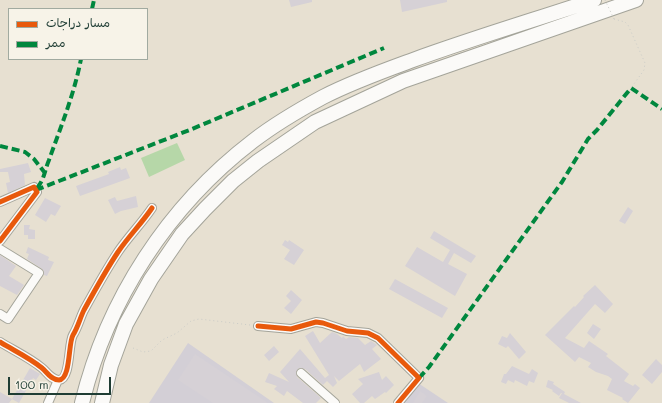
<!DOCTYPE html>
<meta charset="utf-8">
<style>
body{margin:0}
#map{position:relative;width:662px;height:403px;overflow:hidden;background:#e7e0d1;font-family:Mali,"Playpen Sans Arabic",sans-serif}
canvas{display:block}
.legend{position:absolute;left:8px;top:8px;width:140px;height:52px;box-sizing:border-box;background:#f7f3e8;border:1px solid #a1aaa0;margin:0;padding:5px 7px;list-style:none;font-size:12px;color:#1f3d34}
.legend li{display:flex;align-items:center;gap:8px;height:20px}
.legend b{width:20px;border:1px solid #a1aaa0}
.scale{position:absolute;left:8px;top:377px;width:103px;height:18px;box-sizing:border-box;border:2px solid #1f3d34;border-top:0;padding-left:5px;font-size:12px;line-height:14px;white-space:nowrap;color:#1f3d34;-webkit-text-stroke:3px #f7f3e8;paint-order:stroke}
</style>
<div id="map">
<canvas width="662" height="403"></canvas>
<ul class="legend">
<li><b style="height:5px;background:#e8590c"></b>مسار دراجات</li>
<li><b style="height:5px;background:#00873e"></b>ممر</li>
</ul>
<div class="scale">100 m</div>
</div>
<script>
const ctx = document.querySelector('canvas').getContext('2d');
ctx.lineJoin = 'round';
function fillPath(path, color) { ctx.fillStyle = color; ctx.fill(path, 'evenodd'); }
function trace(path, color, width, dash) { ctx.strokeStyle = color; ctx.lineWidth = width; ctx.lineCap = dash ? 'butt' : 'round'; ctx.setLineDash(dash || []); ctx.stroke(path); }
fillPath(new Path2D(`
 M 188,343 L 274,403 L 149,403 Z
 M 415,381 L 448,403 L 400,403 Z`), '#d3cfd6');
fillPath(new Path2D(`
 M 177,143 L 185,160 L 149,177 L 141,158 Z`), '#b6d7a8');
fillPath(new Path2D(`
 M 289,0 L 312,0 L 312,2 L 291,7 Z
 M 400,0 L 447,0 L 447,2 L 402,12 Z
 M 28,163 L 31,172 L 24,174 L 25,185 L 8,193 L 6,183 L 10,182 L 8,172 L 0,172 L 0,169 Z
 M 120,167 L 121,170 L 126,168 L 130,178 L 80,196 L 76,186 L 109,174 L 108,172 Z
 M 136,196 L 138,207 L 121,211 L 115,214 L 108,200 L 115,197 L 117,201 Z
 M 45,198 L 61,206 L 55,216 L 51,214 L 46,222 L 35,215 Z
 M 628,207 L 633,211 L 625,224 L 619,221 Z
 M 24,225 L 30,225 L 29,229 L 35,230 L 35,239 L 28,239 L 28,235 L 24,235 Z
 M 434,231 L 476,256 L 471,263 L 454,253 L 448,264 L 467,274 L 455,296 L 405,266 L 417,247 L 443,262 L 450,250 L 430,238 Z
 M 285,240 L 288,242 L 289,240 L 304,250 L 294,265 L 284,259 L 290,250 L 282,245 Z
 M 28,247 L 49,257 L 48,260 L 54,262 L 47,276 L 44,275 L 44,271 L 42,269 L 27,259 L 29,254 L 26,253 Z
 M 0,255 L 16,266 L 9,276 L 24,285 L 17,295 L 0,286 Z
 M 395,279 L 448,308 L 442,318 L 389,289 Z
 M 595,285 L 613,304 L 605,313 L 595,304 L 565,338 L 584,348 L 589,341 L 608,354 L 606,356 L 629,374 L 624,381 L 633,386 L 635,384 L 640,388 L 628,403 L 622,399 L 623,398 L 607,390 L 612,379 L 608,376 L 596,372 L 588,367 L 591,363 L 579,357 L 575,362 L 545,335 L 574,306 L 575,307 L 584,297 L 583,296 Z
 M 291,290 L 302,300 L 291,314 L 284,308 L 291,301 L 286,296 Z
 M 593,324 L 601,329 L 594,339 L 587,333 Z
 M 313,331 L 320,343 L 332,332 L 337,334 L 342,338 L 343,336 L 346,339 L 349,337 L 358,338 L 365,345 L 371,341 L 377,345 L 372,349 L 381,359 L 364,372 L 360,364 L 339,381 L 334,376 L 337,383 L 333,387 L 327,381 L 323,385 L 305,369 L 299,368 L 296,372 L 297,377 L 321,398 L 316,403 L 303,403 L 287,391 L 284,396 L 274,389 L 277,386 L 265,382 L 269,373 L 289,382 L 280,372 L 300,349 L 325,378 L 329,375 L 305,336 Z
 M 510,333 L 526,352 L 519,359 L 508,346 L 506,348 L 498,344 L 502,336 L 507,338 Z
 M 274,346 L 279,352 L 269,361 L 264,355 Z
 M 195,354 L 268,403 L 213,403 L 178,380 Z
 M 656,359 L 662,365 L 662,372 L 652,384 L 642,375 Z
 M 512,366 L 529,374 L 532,369 L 538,373 L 534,383 L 529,381 L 527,386 L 515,380 L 514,383 L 508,380 L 506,384 L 501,382 L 504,374 L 506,374 Z
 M 30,368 L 40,374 L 36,380 L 33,378 L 19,403 L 12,399 L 9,403 L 0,403 L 0,392 L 12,399 Z
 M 379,372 L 382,380 L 386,376 L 394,385 L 386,393 L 385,392 L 375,399 L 372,396 L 364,403 L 360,403 L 352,394 L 363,384 L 358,379 Z
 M 548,380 L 554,382 L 553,384 L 565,392 L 564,394 L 581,403 L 569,403 L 559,398 L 562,393 L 561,393 L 559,396 L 552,391 L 553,390 L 546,387 Z
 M 420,391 L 427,396 L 422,403 L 413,403 Z`), '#d6d1d6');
const minor = new Path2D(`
 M 0,202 L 34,187 L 37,192 L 0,241
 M 0,249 L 39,273 L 8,319 L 0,314
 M 258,326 L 291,329 L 316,322 L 323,323 L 347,331 L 368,333 L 378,338 L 419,378 L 398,403
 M 0,342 C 13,350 30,358 42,368 C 47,372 51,380 59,380 C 71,379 68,343 73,335 C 78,327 80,318 84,310 C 95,290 106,270 118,252 C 128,237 142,223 152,208
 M 301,373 L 335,403
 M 48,403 L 58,380`);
const motorway = new Path2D(`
 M 82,403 C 107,300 168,206 253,141 C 275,124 299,110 323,97 C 352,82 383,71 413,60 C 473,38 534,20 594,0
 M 102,403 L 111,365 L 126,324 L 151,279 L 182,234 L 205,209 L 233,181 L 258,161 L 315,122 L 403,81 L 636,0`);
trace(minor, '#a4a49a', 10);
trace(motorway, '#a4a49a', 16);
trace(new Path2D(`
 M 614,19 L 625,22 L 628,25 L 645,63 L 644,70 L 631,88
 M 133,348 L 143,352 L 151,351 L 162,340 L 177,333 L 191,321 L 199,319 L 250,325`), '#cacbc7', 1, [1, 3]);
trace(minor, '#fbfaf8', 8);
trace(motorway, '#fbfaf8', 14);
trace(new Path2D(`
 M 605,0 L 614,19`), '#cacbc7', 1, [1, 3]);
trace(new Path2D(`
 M 92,9 L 94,0
 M 0,146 L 25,152 L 34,159 L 45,173
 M 37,188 C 45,178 44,172 49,160 C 61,126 74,95 81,59
 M 36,190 L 192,129 L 384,48
 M 419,378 L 429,367 L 562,182 L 588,139 L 597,130 L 631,88 L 662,109`), '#00873e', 4, [8, 4]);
trace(new Path2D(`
 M 0,202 L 34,187 L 37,192 L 0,241
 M 258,326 L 291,329 L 316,322 L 323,323 L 347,331 L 368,333 L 378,338 L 419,378 L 398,403
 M 0,342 C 13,350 30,358 42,368 C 47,372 51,380 59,380 C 71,379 68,343 73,335 C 78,327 80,318 84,310 C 95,290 106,270 118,252 C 128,237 142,223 152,208`), '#e8590c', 5);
</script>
